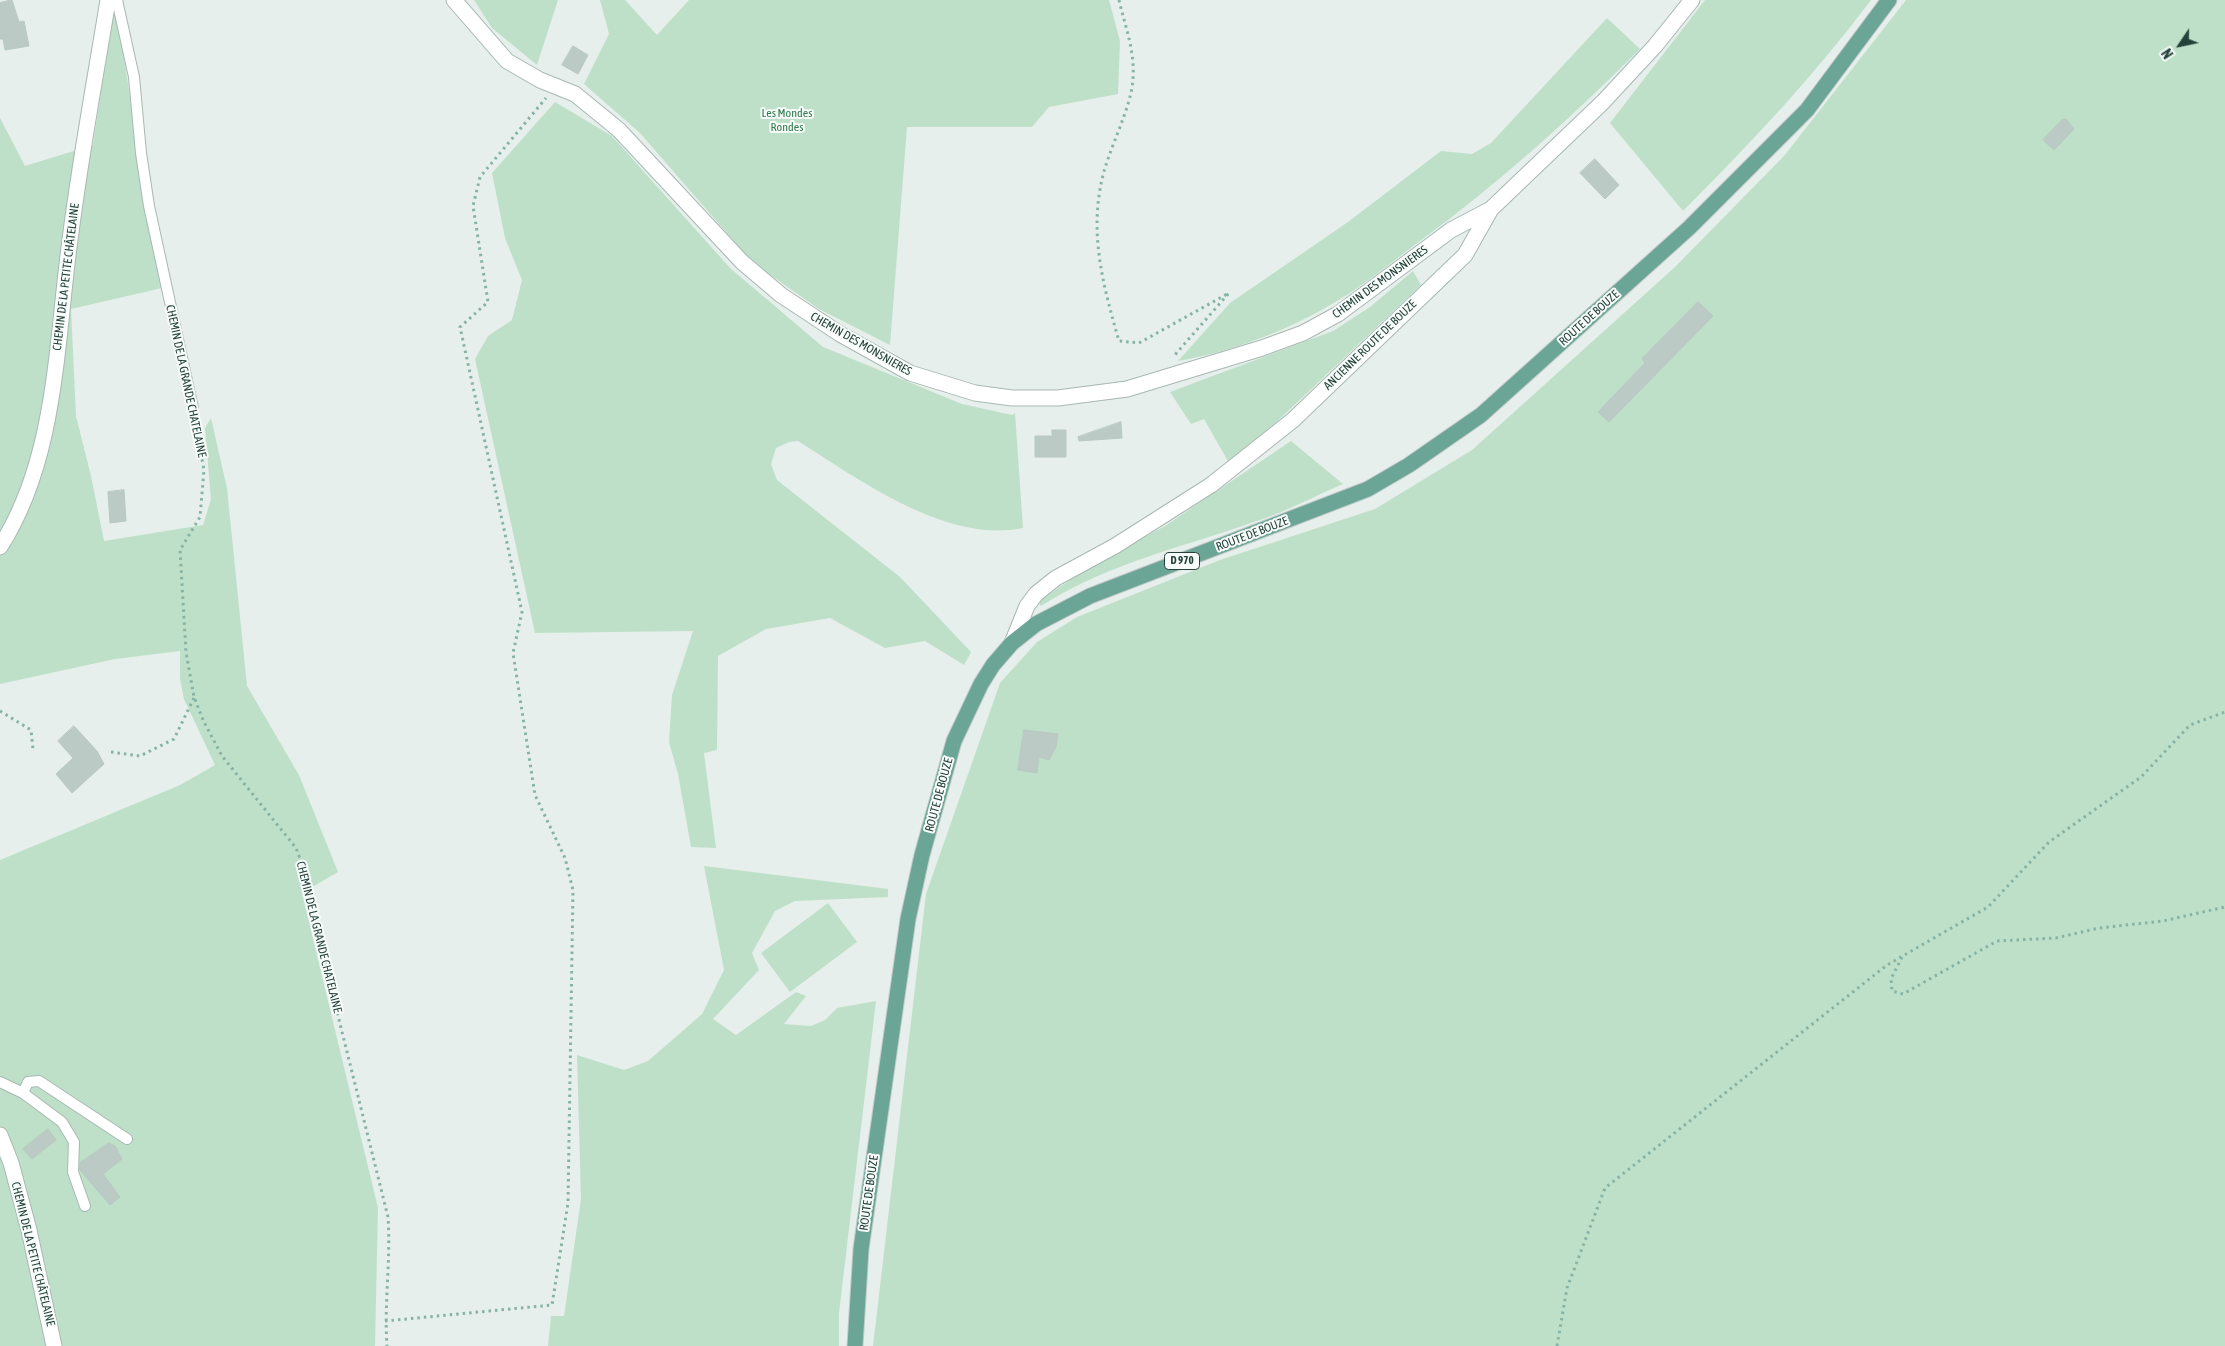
<!DOCTYPE html>
<meta charset="utf-8">
<style>
body{margin:0}
#map{position:relative;width:2225px;height:1346px;overflow:hidden;background:#e6efeb;font-family:"Asap Condensed",sans-serif}
canvas{display:block}
.north{position:absolute;left:2155px;top:20px;width:50px;height:50px;-webkit-text-stroke:4px #f7fbf9;paint-order:stroke;rotate:236deg;font-size:14px;font-weight:700;line-height:20px;text-align:center;color:#24423a}
.north::after{content:'';display:block;margin:auto;width:18px;height:22px;background:#24423a;clip-path:polygon(50% 0,100% 100%,50% 72%,0 100%)}
</style>
<div id="map">
<canvas width="2225" height="1346"></canvas>
<div class="north">N</div>
</div>
<script>
const ctx = document.querySelector('canvas').getContext('2d');
ctx.lineJoin = 'round';
function fillPath(path, color) { ctx.fillStyle = color; ctx.fill(path, 'evenodd'); }
function trace(path, color, width, dash) { ctx.strokeStyle = color; ctx.lineWidth = width; ctx.lineCap = dash ? 'butt' : 'round'; ctx.setLineDash(dash || []); ctx.stroke(path); }
function drawText(font, color, halo, rows, align = 'center') {
  ctx.font = font + ' "Asap Condensed",sans-serif'; ctx.lineWidth = 4; ctx.setLineDash([]); ctx.textBaseline = 'middle'; ctx.strokeStyle = halo; ctx.fillStyle = color; for (const [text, x, y, turn = 0] of rows) {
    ctx.save(); ctx.translate(x, y); ctx.rotate((+turn || 0) * Math.PI / 180); ctx.textAlign = isNaN(turn) ? turn : align; if (halo) ctx.strokeText(text, 0, 0); ctx.fillText(text, 0, 0); ctx.restore();
  }
}
fillPath(new Path2D(`
 M 474,0 L 558,0 L 537,65 L 492,28 Z
 M 600,0 L 625,0 L 657,35 L 689,0 L 1109,0 L 1120,41 L 1118,94 L 1049,107 L 1032,127 L 907,127 L 890,345 L 819,309 L 752,262 L 640,133 L 584,84 L 609,34 Z
 M 1705,0 L 1871,0 C 1814,76 1750,144 1683,211 L 1610,123 Z
 M 1906,0 L 2225,0 L 2225,1346 L 873,1346 L 926,894 L 1000,683 L 1037,642 L 1077,617 L 1220,560 L 1375,509 L 1472,450 L 1675,267 L 1784,156 Z
 M 116,3 L 136,138 L 162,288 L 71,309 L 76,416 L 91,476 L 104,541 L 203,525 L 211,499 L 205,428 L 211,418 L 227,488 L 247,686 L 299,775 L 338,872 L 302,893 L 378,1208 L 375,1346 L 0,1346 L 0,860 L 180,785 L 215,765 L 184,699 L 180,679 L 180,651 L 115,659 L 0,684 L 0,118 L 25,166 L 93,145 L 110,27 Z
 M 1607,18 L 1640,49 C 1571,118 1499,183 1420,241 C 1397,258 1374,277 1350,293 C 1299,326 1237,351 1178,361 L 1230,303 L 1348,222 L 1441,151 L 1472,154 L 1491,143 Z
 M 555,102 L 612,136 L 730,268 L 823,347 L 962,404 L 1012,415 L 1015,413 L 1023,528 C 947,544 860,480 798,441 L 789,442 L 776,448 L 771,464 L 777,480 L 900,577 L 971,652 L 964,665 L 925,641 L 885,648 L 830,618 L 766,629 L 718,656 L 717,750 L 704,753 L 716,848 L 691,847 L 678,774 L 669,742 L 672,695 L 693,631 L 535,633 L 475,359 L 488,336 L 512,320 L 522,280 L 505,238 L 492,173 Z
 M 1413,271 L 1421,285 L 1267,431 L 1229,463 L 1204,419 L 1191,424 L 1170,392 L 1333,331 L 1370,307 Z
 M 1291,441 L 1343,484 C 1319,494 1295,507 1271,516 C 1193,545 1111,561 1041,606 L 1038,602 L 1089,567 L 1165,526 Z
 M 704,866 L 888,889 L 888,897 L 795,901 L 775,911 L 752,953 L 759,970 L 713,1019 L 736,1035 L 796,992 L 806,996 L 784,1024 L 811,1026 L 825,1020 L 837,1008 L 876,1001 L 839,1313 L 839,1346 L 548,1346 L 551,1316 L 564,1316 L 581,1199 L 577,1055 L 624,1070 L 648,1061 L 702,1014 L 724,970 Z
 M 828,903 L 857,942 L 790,992 L 761,953 Z`), '#bfe0c8');
const building = new Path2D(`
 M 12,0 L 19,22 L 24,21 L 29,46 L 5,50 L 3,39 L 0,39 L 0,3 Z
 M 573,46 L 588,55 L 578,74 L 562,65 Z
 M 2063,119 L 2066,119 L 2074,129 L 2054,150 L 2043,140 Z
 M 1595,159 L 1619,185 L 1605,199 L 1580,173 Z
 M 1698,302 L 1713,316 L 1609,422 L 1598,412 L 1645,363 L 1642,359 Z
 M 1121,422 L 1122,438 L 1079,441 L 1078,437 Z
 M 1052,430 L 1066,430 L 1066,457 L 1035,457 L 1035,436 L 1052,436 Z
 M 124,490 L 126,521 L 110,523 L 108,492 Z
 M 74,726 L 97,751 L 104,764 L 72,793 L 56,774 L 73,758 L 58,741 Z
 M 1024,730 L 1058,734 L 1056,747 L 1049,760 L 1039,757 L 1037,773 L 1018,770 Z
 M 48,1129 L 56,1140 L 32,1159 L 23,1149 Z
 M 109,1143 L 115,1146 L 122,1159 L 103,1174 L 120,1197 L 110,1205 L 80,1170 L 80,1163 Z`);
fillPath(building, '#bbcac4');
trace(building, '#b8c9c2', 1);
const service = new Path2D(`
 M 117,0 L 134,77 L 141,153 L 149,206 L 193,408
 M 0,1082 L 23,1093 L 62,1122 L 74,1142 L 73,1172 L 85,1206
 M 23,1093 L 28,1082 L 39,1081 L 127,1139`);
const minor = new Path2D(`
 M 454,0 L 507,61 L 540,80 L 575,94 L 619,130 L 742,262 L 781,295 L 840,334 L 910,373 L 975,393 L 1012,398 L 1058,398 L 1127,389 L 1262,348 L 1303,333 L 1338,314 L 1451,230 L 1491,209
 M 0,547 C 57,458 56,342 70,240 C 80,159 95,80 108,0
 M 1012,643 L 1027,606 L 1036,594 L 1056,578 L 1115,546 L 1211,485 L 1293,420 L 1465,255 L 1491,209 L 1603,102 L 1655,46 L 1692,0
 M 0,1135 L 11,1163 L 29,1230 L 54,1346`);
const primary = new Path2D(`
 M 855,1346 L 861,1249 L 908,919 L 922,855 L 954,741 L 981,684 L 993,665 L 1012,643 L 1036,624 L 1090,596 L 1368,489 L 1409,465 L 1481,415 L 1689,228 L 1807,110 L 1889,0`);
trace(service, '#a8b8b2', 12);
trace(minor, '#a8b8b2', 17);
trace(primary, '#c2cac8', 17);
trace(new Path2D(`
 M 1119,0 C 1125,26 1135,51 1133,78 C 1132,108 1107,151 1101,184 C 1090,238 1104,289 1119,341 L 1139,343 L 1229,293 L 1173,357
 M 195,421 L 204,470 L 200,517 L 180,550 L 186,652 L 194,697 L 203,720 L 222,756 L 296,848 L 302,864 L 313,915 L 388,1217 C 391,1260 384,1303 387,1346
 M 0,711 L 31,730 L 33,749
 M 111,752 L 140,756 L 174,739 L 194,698
 M 1902,957 L 1891,979 L 1892,991 L 1903,994 L 1997,941 L 2056,938 L 2099,928 L 2163,921 L 2225,907
 M 385,1321 L 552,1305 L 568,1203 L 573,890 L 565,858 L 535,795 L 513,653 L 522,612 L 460,327 L 488,302 L 473,206 L 480,177 L 546,98
 M 1557,1346 L 1567,1288 L 1605,1188 L 1887,965 L 1988,907 L 2049,842 L 2141,777 L 2190,725 L 2225,712`), '#86b3a5', 3, [2.5, 4]);
trace(service, '#fff', 10);
trace(minor, '#fff', 15);
trace(primary, '#6aa596', 15);
for (const [x, y, w] of [
 [1182,561,35]
]) { const box = new Path2D(); box.roundRect(x - w / 2, y - 8.5, w, 17, 4); ctx.fillStyle = '#f7fbf9'; ctx.fill(box); trace(box, '#24423a', 1); }
drawText('bold 11px', '#24423a', null, [
 ["D 970",1182,561]
]);
drawText('12px', '#2d7a4b', '#f7fbf9', [
 ["Les Mondes",787,113],
 ["Rondes",787,127]
]);
drawText('12px', '#24423a', '#f7fbf9', [
 ["CHEMIN DE LA PETITE CHÂTELAINE",66,277,-83],
 ["CHEMIN DES MONSNIERES",1380,282,-36],
 ["ROUTE DE BOUZE",1589,318,-42],
 ["CHEMIN DES MONSNIERES",861,344,30],
 ["ANCIENNE ROUTE DE BOUZE",1370,345,-44],
 ["CHEMIN DE LA GRANDE CHATELAINE",186,381,78],
 ["ROUTE DE BOUZE",1252,534,-21],
 ["ROUTE DE BOUZE",939,795,-75],
 ["CHEMIN DE LA GRANDE CHATELAINE",319,937,76],
 ["ROUTE DE BOUZE",869,1193,-82],
 ["CHEMIN DE LA PETITE CHÂTELAINE",33,1254,76]
]);
</script>
